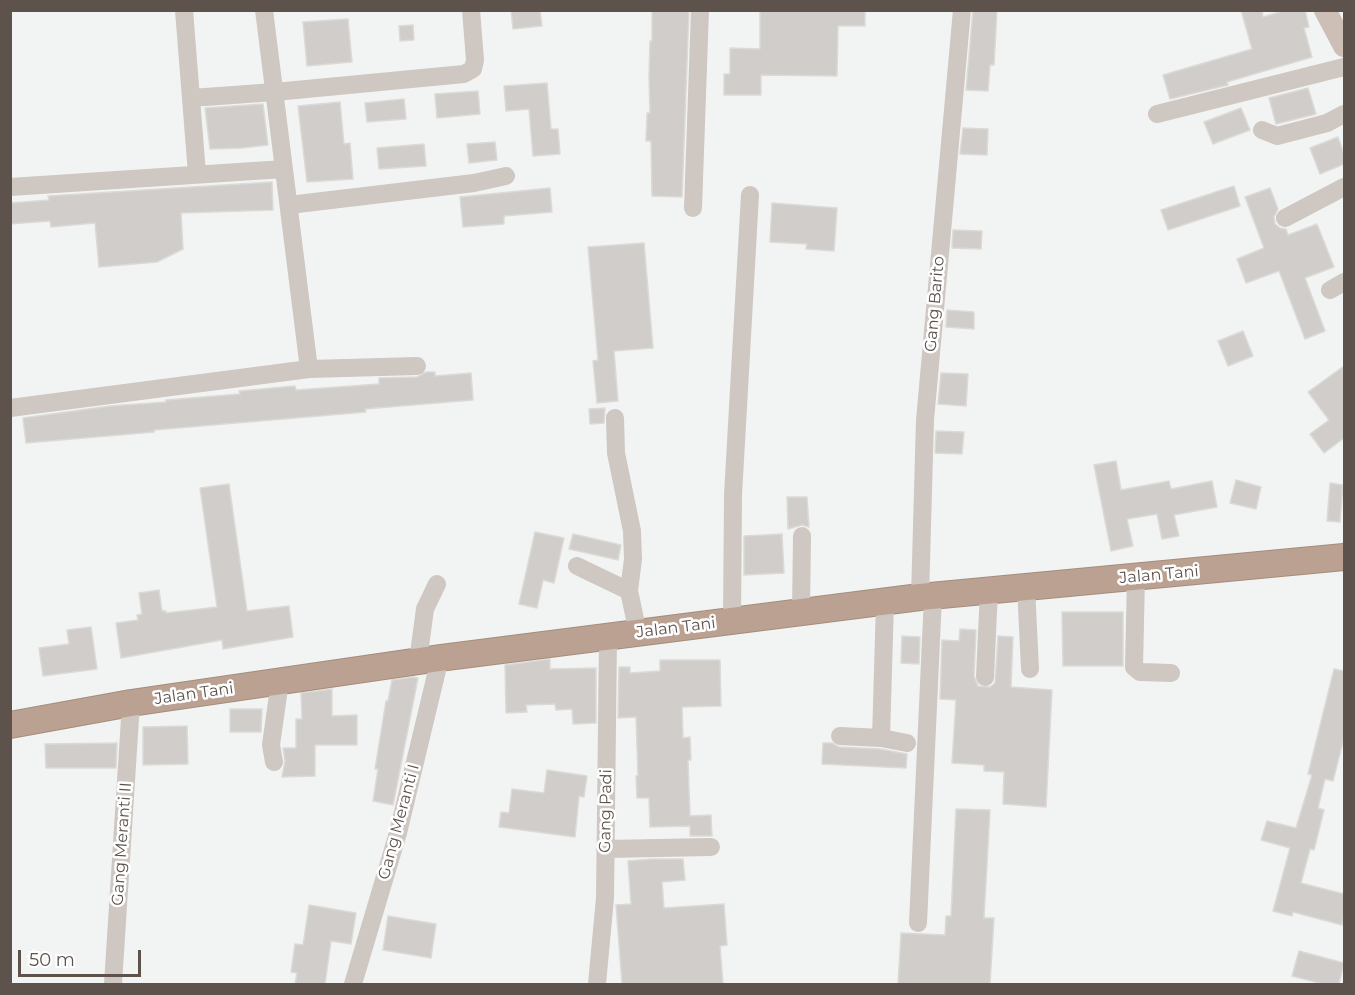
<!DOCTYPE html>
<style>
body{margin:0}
#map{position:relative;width:1355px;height:995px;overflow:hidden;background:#f2f4f4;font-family:Montserrat,sans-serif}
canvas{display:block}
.frame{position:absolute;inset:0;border:12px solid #5d524c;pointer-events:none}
.scale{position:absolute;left:18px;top:950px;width:123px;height:27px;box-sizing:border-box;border:3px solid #5d524c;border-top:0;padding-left:8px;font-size:18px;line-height:21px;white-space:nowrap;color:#5d524c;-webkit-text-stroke:4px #fff;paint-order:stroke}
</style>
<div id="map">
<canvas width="1355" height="995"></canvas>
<div class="frame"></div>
<div class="scale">50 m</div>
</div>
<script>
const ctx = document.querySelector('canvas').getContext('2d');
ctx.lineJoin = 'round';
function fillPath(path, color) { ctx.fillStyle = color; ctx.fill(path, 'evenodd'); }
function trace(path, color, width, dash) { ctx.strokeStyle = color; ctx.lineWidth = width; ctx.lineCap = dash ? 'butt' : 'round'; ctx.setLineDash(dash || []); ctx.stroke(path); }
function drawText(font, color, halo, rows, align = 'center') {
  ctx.font = font + ' Montserrat,sans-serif'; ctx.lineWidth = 5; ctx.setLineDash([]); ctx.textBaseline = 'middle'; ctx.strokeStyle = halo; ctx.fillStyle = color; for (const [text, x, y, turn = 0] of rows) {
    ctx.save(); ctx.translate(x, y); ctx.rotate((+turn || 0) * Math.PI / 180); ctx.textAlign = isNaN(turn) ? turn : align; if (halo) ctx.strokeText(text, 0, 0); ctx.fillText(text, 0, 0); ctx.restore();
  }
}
const building = new Path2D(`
 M 511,10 L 540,10 L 542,26 L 513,29 Z
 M 652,10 L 689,10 L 682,197 L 652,196 L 651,141 L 646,141 L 647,113 L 650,113 L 649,76 L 650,41 L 652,41 Z
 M 760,10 L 865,10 L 865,26 L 838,26 L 837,76 L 761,75 L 761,95 L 724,95 L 724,74 L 730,74 L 730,48 L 760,49 Z
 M 973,10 L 997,10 L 994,65 L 990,65 L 988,91 L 966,90 Z
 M 1241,10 L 1262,10 L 1263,17 L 1286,10 L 1305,10 L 1309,27 L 1304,28 L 1312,57 L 1227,82 L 1228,85 L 1170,99 L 1163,75 L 1252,49 Z
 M 348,19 L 352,62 L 307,66 L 303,22 Z
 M 413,25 L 414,40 L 400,41 L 399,26 Z
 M 547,83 L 551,129 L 558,129 L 560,154 L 533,156 L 529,109 L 506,111 L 504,86 Z
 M 1308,88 L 1316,114 L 1276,124 L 1269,98 Z
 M 478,91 L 480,114 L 437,118 L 435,94 Z
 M 404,99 L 406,119 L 367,122 L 365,103 Z
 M 340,102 L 344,144 L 350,143 L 353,179 L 307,182 L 298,106 Z
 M 263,104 L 268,145 L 242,148 L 210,149 L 205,108 Z
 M 1241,108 L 1250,130 L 1213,144 L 1204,122 Z
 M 963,128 L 988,129 L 987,155 L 960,154 Z
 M 1338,137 L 1344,154 L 1344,164 L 1320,174 L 1310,148 Z
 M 495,142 L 497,160 L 469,163 L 467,144 Z
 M 424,144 L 426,166 L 379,169 L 377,148 Z
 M 272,182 L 273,210 L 181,213 L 183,249 L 157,262 L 99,267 L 95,223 L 51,227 L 50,221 L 10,224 L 10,203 L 49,200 L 48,196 Z
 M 1234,186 L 1240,206 L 1168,230 L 1161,210 Z
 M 550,188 L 552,212 L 504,216 L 504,224 L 463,227 L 460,197 Z
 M 1270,188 L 1278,209 L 1274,217 L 1275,224 L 1280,228 L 1286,229 L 1288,235 L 1317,224 L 1334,267 L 1305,278 L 1325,331 L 1305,339 L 1279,271 L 1246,283 L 1237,259 L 1264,248 L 1245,197 Z
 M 772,203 L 837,208 L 834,251 L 806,249 L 807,244 L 770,242 Z
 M 953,230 L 982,231 L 981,249 L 952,248 Z
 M 644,243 L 653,348 L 614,351 L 618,401 L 597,403 L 593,361 L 598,360 L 588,247 Z
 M 947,310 L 974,312 L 974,329 L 946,327 Z
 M 1243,331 L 1253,356 L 1228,366 L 1218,341 Z
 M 1344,366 L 1344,438 L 1324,453 L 1310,434 L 1329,420 L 1308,392 Z
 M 426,372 L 435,372 L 435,376 L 471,373 L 473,400 L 365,409 L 366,412 L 154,430 L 154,432 L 26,443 L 23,418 L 110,406 L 166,402 L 166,400 L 240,394 L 239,391 L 295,386 L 296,390 L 379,384 L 379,378 L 417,377 Z
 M 941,373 L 968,374 L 966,406 L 938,404 Z
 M 605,408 L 604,423 L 590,424 L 589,409 Z
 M 936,431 L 964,432 L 962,454 L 935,453 Z
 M 1116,461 L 1121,490 L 1169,481 L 1171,489 L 1212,481 L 1217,507 L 1174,515 L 1179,536 L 1162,539 L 1157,514 L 1127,519 L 1133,546 L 1111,551 L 1094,465 Z
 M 1236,480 L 1261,487 L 1256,509 L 1230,503 Z
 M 1330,483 L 1343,485 L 1340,522 L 1327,521 Z
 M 229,484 L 247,611 L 289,606 L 293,637 L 223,649 L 222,640 L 121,658 L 116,623 L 138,620 L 137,615 L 142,614 L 139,593 L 159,590 L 162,611 L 166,611 L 166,613 L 217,607 L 200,488 Z
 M 787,497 L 807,497 L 809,527 L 802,525 L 788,529 Z
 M 535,532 L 564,538 L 554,583 L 543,580 L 537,608 L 519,604 Z
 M 573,534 L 621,545 L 618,560 L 569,549 Z
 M 782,534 L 784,573 L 744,575 L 744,536 Z
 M 1062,612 L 1123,612 L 1123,666 L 1063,666 Z
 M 91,627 L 97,669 L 43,676 L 39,648 L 69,644 L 67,630 Z
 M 960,629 L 976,630 L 974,676 L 978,686 L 990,687 L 995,683 L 998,636 L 1013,637 L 1011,687 L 1052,690 L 1046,807 L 1003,804 L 1004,772 L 984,771 L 984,765 L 952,763 L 956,700 L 940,699 L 942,640 L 959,641 Z
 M 902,636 L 920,637 L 919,664 L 901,663 Z
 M 550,659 L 550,669 L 596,668 L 596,723 L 573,724 L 572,709 L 556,710 L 555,704 L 526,705 L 527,712 L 506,713 L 505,665 Z
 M 660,660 L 720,660 L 721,706 L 682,707 L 683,738 L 690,737 L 691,760 L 688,760 L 690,816 L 711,815 L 712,836 L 690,836 L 690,826 L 650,827 L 649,798 L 637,798 L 636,776 L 638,776 L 636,717 L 618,718 L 619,667 L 630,667 L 630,673 L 660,671 Z
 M 1334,669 L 1344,671 L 1344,738 L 1333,781 L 1325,779 L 1318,808 L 1324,810 L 1314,850 L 1310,849 L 1301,883 L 1344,894 L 1344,915 L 1342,925 L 1293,912 L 1292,916 L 1273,911 L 1290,848 L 1261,840 L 1267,821 L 1296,828 L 1312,775 L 1308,774 Z
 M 413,677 L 418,678 L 393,805 L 373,801 L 378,769 L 375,769 L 386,701 L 388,701 L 392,680 Z
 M 332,689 L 332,716 L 357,715 L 357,745 L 315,745 L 315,776 L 282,777 L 285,761 L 283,748 L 296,748 L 296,719 L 302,719 L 301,693 Z
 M 230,709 L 262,709 L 261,732 L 230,732 Z
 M 187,726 L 188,764 L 143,765 L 143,727 Z
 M 117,743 L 116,768 L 46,768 L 45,744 Z
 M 823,743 L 832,743 L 839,747 L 880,749 L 907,754 L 906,768 L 822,764 Z
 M 547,770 L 587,776 L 584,797 L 579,796 L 575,837 L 499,827 L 501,812 L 509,813 L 512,789 L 544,793 Z
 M 956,809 L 990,810 L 984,918 L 994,918 L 990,984 L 898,984 L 901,933 L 945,935 L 946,916 L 951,916 Z
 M 652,859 L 683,859 L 685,880 L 662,882 L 664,908 L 724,904 L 727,945 L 720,946 L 723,984 L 622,984 L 616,905 L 631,904 L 628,861 Z
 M 309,905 L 356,913 L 351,944 L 331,941 L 325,984 L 295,984 L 297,973 L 291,972 L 295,944 L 303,945 Z
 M 388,916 L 436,924 L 431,958 L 383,950 Z
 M 1299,951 L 1344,963 L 1339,984 L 1323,984 L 1292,976 Z`);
fillPath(building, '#d1cdca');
trace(building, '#dcdad7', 1.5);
const highway = new Path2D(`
 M 10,725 L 131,703 L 440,658 L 920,597 L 1344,557`);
trace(highway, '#a58d7c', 28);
trace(new Path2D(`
 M 184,10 L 197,174
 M 191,98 L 275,92 L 464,74 L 473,69 L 475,60 L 471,10
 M 1157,114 L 1344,67
 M 1262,130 L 1277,136 L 1327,123 L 1344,114
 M 10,187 L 284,169
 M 289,205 L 474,183 L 506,176
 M 693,208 L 700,10
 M 1285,218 L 1344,187
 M 1330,290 L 1344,282
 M 309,369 L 417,366
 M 10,408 L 309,369 L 264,10
 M 615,418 L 616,453 L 632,531 L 633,559 L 629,591
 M 577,566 L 629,591 L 638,633
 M 1136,577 L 1134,667 L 1140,672 L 1171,673
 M 1026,587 L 1030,669
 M 920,597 L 925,420 L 962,10
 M 801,612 L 802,536
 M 732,621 L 733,495 L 750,195
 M 418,661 L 425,609 L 437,584
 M 985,677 L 989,590
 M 840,736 L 881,738 L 885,602
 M 881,738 L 907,743
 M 274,762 L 271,745 L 280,681
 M 605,849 L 711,847
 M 918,923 L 933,597
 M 113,984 L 131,703
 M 353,984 L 398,833 L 440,658
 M 597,984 L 605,898 L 608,637`), '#cec7c2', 18);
trace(new Path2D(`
 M 1325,10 L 1344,46`), '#cdbeb6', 22);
trace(highway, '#baa191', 26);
drawText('16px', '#5d524c', '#fff', [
 ["Gang Barito",935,304,-85],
 ["Jalan Tani",1159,575,-5],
 ["Jalan Tani",676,628,-7],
 ["Jalan Tani",194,694,-8],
 ["Gang Padi",606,811,-89],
 ["Gang Meranti I",399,822,-75],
 ["Gang Meranti II",122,844,-86]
]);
</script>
